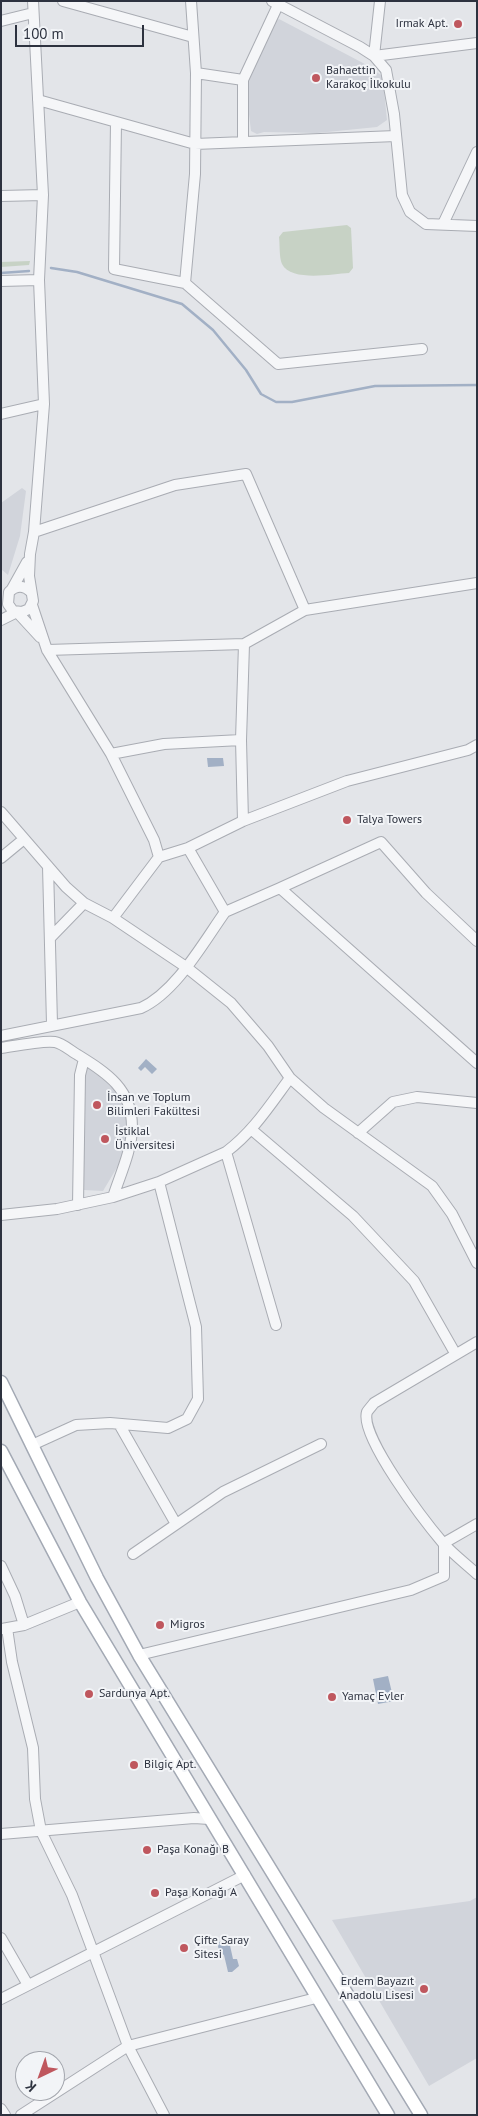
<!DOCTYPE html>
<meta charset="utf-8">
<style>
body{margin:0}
#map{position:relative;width:478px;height:2116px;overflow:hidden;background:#e3e5e9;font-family:"PT Sans",sans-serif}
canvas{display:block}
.frame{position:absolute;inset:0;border:2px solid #2d323f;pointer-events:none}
.north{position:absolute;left:15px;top:2051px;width:50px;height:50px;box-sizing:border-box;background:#f2f4f7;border:1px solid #a3a6ad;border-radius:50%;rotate:222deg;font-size:14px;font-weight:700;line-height:20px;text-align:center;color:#2d323f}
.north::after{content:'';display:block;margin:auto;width:18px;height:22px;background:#bf575e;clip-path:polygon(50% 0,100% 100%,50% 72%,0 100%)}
.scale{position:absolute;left:15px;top:25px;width:129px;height:22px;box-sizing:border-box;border:2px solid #2d323f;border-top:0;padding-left:6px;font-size:15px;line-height:18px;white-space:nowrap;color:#2d323f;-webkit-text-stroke:4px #f2f4f7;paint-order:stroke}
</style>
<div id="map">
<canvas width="478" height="2116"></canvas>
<div class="frame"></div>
<div class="north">K</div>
<div class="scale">100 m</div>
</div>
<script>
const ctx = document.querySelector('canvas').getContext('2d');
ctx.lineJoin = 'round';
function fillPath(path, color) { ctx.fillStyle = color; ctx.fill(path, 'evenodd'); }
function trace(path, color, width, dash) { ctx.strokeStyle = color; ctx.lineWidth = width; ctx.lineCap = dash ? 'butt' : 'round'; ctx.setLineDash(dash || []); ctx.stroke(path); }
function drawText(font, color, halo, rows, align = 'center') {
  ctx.font = font + ' "PT Sans",sans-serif'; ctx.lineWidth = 4; ctx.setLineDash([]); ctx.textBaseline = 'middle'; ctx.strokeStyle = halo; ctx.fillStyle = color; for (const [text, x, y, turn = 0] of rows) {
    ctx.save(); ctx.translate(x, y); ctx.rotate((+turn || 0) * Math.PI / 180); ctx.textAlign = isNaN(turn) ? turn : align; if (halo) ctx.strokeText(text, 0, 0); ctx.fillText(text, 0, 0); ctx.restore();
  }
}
fillPath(new Path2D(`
 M 279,19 L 363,63 L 381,75 L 383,80 L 387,120 L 377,127 L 317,133 L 264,132 L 257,134 L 251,131 L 246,89 L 272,24 Z
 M 22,488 L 26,491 L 20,536 L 8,575 L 1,569 L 1,503 Z
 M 88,1066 L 107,1079 L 121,1093 L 127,1125 L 125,1154 L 103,1191 L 84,1190 L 84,1076 Z
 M 477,1897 L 477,2058 L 429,2086 L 332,1920 L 470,1901 Z`), '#d1d4db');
fillPath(new Path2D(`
 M 347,225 L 351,228 L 353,268 L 349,273 C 332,274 291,282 282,264 C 279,257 280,245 279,237 L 283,232 Z
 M 30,261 L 29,265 L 1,267 L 1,262 Z`), '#c7d2c5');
fillPath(new Path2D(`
 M 207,758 L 223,758 L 224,766 L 208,767 Z
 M 146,1059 L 157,1069 L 152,1074 L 145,1067 L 141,1071 L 138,1068 Z
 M 388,1676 L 394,1701 L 378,1704 L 373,1679 Z
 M 225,1940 L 229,1941 L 233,1959 L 237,1959 L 239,1966 L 232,1972 L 228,1972 L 224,1955 L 221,1953 L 218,1947 L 219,1942 Z`), '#a2b0c5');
trace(new Path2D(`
 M 51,268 L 77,272 L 182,304 L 213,330 L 246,370 L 261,394 L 276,402 L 292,402 L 375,386 L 477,385
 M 1,273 L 29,271`), '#a2b0c5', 2.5);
const minor = new Path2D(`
 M 63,1 L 193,37
 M 272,1 L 360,47 L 374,56 L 386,70 L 394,114 L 402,195 L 410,212 L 426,224 L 477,226
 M 380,1 L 374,56 L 477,43
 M 1,21 L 33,13
 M 196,73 L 243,80
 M 38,100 L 195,144 L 396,136
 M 116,122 L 114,269 L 185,283 L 278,364 L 422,349
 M 243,142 L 243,80 L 278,5
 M 1,196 L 43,195
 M 443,224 L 477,152
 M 1,281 L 39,280
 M 185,283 L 195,174 L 196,73 L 191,1
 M 1,414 L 44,404
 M 34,532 L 175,485 L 246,474 L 305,610
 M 12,589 L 27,562
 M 31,592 C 24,585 16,585 9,592 L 8,604 L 13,611 L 22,612 L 29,609 L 33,601 L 29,576 L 30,554 L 34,532 L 44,404 L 39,280 L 43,195 L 33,1
 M 32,605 L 47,650 L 111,754 L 154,840 L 159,857
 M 1,620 L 17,612 L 40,637
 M 47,650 L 244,644 L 305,610 L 477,583
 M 111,754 L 164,744 L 241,740
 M 1,812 L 66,887 L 84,903 L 113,918 L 186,967 L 231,1003 L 268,1046 L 290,1078 L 324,1108 L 432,1186 L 452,1214 L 477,1263
 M 243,821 L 241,740 L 244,644
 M 1,858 L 24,839
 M 48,866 L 52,1024
 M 280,888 L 381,842 L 426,893 L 477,941
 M 225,912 L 280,888 L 477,1063
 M 113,918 L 159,857 L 188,848 L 243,821 L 347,781 L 468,750 L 477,745
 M 50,938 L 84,903
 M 1,1036 L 141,1008 C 176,992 203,943 225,912 L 188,848
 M 1,1048 C 14,1046 44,1040 55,1042 C 62,1043 71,1051 78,1055 C 107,1073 132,1089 132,1127 C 132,1150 120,1175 113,1197 L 57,1209 L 1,1215
 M 252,1130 L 353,1216 L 414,1281 L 455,1353
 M 358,1133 L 393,1102 L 417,1097 L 477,1103
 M 226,1152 L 276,1325
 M 159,1182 L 226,1152 C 253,1132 270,1105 290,1078
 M 78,1205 L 80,1075 L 84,1059
 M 477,1342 L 374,1403 C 372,1406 368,1410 367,1412 C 359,1436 426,1523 443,1543 C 453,1554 466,1564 477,1574
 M 119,1424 L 176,1524
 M 32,1445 L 76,1425 L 110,1423 L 168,1428 L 187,1419 L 198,1399 L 196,1327 L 159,1182 L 113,1197
 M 444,1543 L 477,1524
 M 133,1554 L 223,1492 L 321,1444
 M 1,1566 L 15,1596 L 24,1625
 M 7,1628 L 12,1662 L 33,1748 L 35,1799 L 41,1831 L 72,1895 L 128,2046 L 164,2115
 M 2,1629 L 24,1625 L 80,1602
 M 139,1655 L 411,1590 L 444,1576 L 444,1543
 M 1,1834 L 194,1818 L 209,1819
 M 1,1938 L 28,1985
 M 1,1999 L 245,1875
 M 1,2109 L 5,2115
 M 21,2115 L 128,2046 L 316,1998`);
const major = new Path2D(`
 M 1,1382 L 97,1578 L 139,1655 L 421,2115
 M 1,1451 L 80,1602 L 388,2115`);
trace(minor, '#a9acb3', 12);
trace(major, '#a3a9b4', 15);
trace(minor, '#f5f6f8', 10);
trace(major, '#fff', 12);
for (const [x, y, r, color] of [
 [458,24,5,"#bf575e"],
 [316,78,5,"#bf575e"],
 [347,820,5,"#bf575e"],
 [97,1105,5,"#bf575e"],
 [105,1139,5,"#bf575e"],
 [160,1625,5,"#bf575e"],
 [89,1694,5,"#bf575e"],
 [332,1697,5,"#bf575e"],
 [134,1765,5,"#bf575e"],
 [147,1850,5,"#bf575e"],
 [155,1893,5,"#bf575e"],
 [184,1948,5,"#bf575e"],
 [424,1989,5,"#bf575e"]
]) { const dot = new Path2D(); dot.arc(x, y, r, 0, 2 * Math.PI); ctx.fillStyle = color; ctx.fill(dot); trace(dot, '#f2f4f7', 2); }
drawText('12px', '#2d323f', '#f2f4f7', [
 ["Irmak Apt.",448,24,"right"],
 ["Bahaettin",326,71],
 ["Karakoç İlkokulu",326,85],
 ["Talya Towers",357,820],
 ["İnsan ve Toplum",107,1098],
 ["Bilimleri Fakültesi",107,1112],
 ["İstiklal",115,1132],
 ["Üniversitesi",115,1146],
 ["Migros",170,1625],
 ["Sardunya Apt.",99,1694],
 ["Yamaç Evler",342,1697],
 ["Bilgiç Apt.",144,1765],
 ["Paşa Konağı B",157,1850],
 ["Paşa Konağı A",165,1893],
 ["Çifte Saray",194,1941],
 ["Sitesi",194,1955],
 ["Erdem Bayazıt",414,1982,"right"],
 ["Anadolu Lisesi",414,1996,"right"]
], 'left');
</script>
